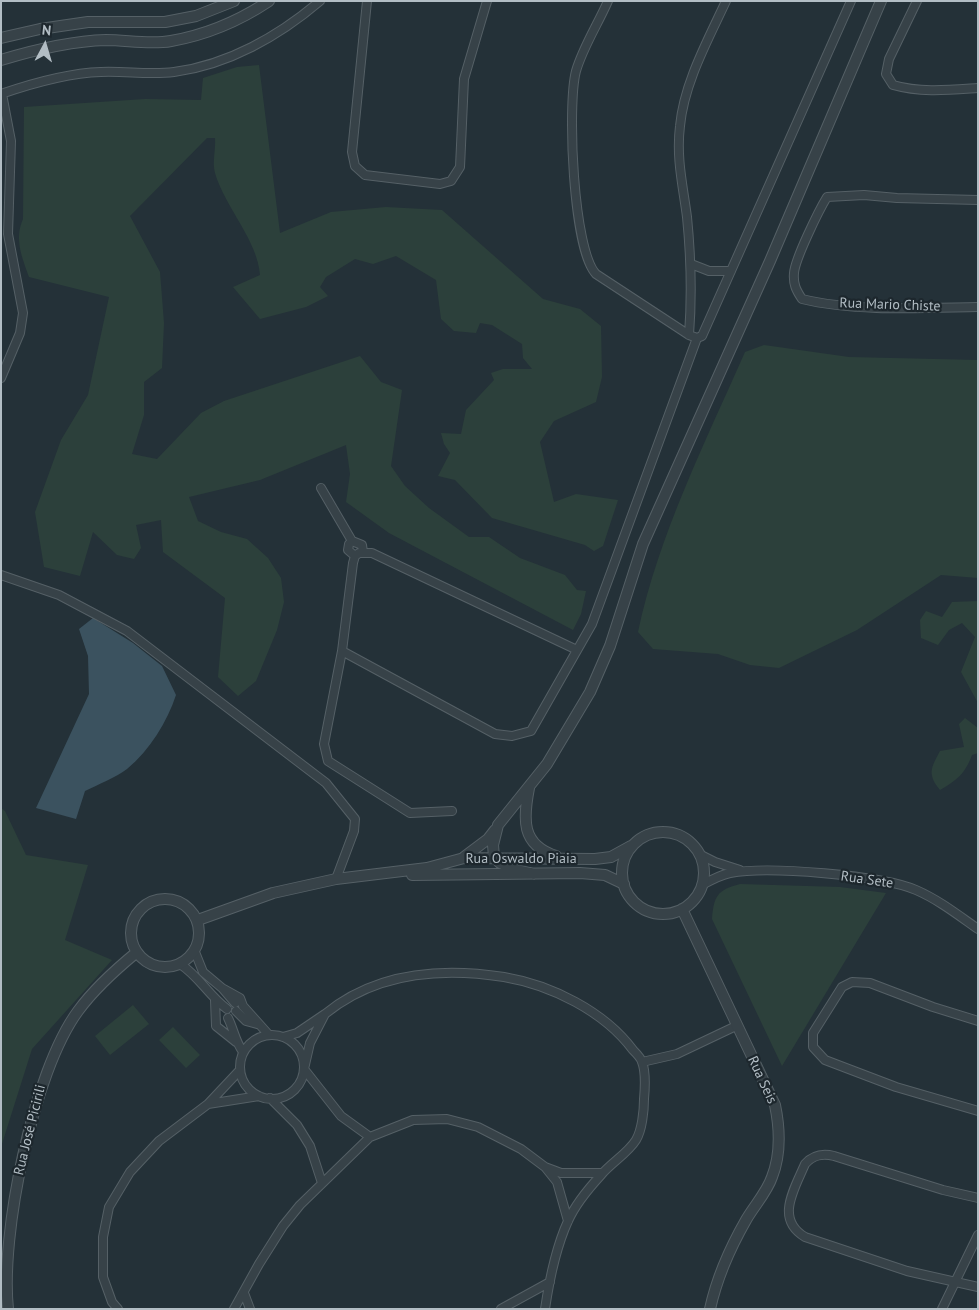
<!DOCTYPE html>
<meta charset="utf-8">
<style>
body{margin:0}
#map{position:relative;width:979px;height:1310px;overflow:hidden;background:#243138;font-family:"PT Sans",sans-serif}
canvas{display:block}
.frame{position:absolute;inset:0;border:2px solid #b2bdc4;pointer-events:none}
.north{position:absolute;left:20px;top:20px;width:50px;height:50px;-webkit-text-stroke:4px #1d272d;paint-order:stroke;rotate:6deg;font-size:14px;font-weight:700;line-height:20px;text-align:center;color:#b2bdc4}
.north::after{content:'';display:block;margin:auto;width:18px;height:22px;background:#b2bdc4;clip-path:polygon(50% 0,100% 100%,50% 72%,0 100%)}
</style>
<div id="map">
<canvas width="979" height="1310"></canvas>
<div class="frame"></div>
<div class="north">N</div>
</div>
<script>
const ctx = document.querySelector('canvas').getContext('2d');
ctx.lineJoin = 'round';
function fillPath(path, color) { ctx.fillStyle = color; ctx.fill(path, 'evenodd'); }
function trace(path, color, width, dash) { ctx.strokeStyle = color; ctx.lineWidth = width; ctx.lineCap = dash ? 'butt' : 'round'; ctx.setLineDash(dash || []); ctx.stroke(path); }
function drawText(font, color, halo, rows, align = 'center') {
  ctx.font = font + ' "PT Sans",sans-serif'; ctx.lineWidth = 4.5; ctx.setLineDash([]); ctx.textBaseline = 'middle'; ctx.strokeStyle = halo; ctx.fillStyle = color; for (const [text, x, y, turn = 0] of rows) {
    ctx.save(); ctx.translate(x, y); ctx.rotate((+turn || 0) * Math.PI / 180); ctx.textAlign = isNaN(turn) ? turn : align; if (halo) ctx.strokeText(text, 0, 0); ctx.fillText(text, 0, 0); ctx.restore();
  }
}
fillPath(new Path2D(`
 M 259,65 L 280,233 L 331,212 L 386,207 L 442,210 L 543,299 L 580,309 L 601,326 L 602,377 L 596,402 L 554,421 L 540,442 L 554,502 L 576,494 L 618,500 L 603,546 L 594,551 L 585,545 L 492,518 L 455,480 L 438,476 L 450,453 L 444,444 L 441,433 L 461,434 L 466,410 L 494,380 L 491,373 L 503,369 L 532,369 L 523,358 L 522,344 L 492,325 L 480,323 L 476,333 L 454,331 L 441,319 L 436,280 L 396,256 L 373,264 L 355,259 L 326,277 L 320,287 L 328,296 L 306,307 L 260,319 L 233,287 L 260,275 C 258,241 225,207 215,173 C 212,162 216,149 215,138 L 207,138 L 130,216 L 160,272 L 164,323 L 162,368 L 144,382 L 144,415 L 132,454 L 157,459 L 201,413 L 224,401 L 360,356 L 381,382 L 402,390 L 391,466 L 405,486 L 429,508 L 469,537 L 489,537 L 520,558 L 565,575 L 577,590 L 586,591 L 581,614 L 573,630 L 389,533 L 346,502 L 350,474 L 346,445 L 260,480 L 189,497 L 198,521 L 221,532 L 247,539 L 268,558 L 281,578 L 284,602 L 277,630 L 256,681 L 238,696 L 218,677 L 225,598 L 163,552 L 161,520 L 136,525 L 141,548 L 134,559 L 117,555 L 93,532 L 80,576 L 44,567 L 35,512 L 61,440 L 88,395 L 109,297 L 29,277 C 22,257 14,239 23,219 L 24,107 L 145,99 L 201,100 L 203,78 L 237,67 Z
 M 764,345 L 849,357 L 978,360 L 978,578 L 941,575 L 857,630 L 779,668 L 750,665 L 718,654 L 653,649 L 638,632 C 659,534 705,443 745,352 Z
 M 978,601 L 978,703 L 961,672 L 975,637 L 962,623 L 949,630 L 938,645 L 921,638 L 920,620 L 926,611 L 942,617 L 952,602 Z
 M 965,718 L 978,728 L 978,753 L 972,755 C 965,774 957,780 940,790 C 927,774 931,768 940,751 L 964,747 L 959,724 Z
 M 1,808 L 5,811 L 26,855 L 88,865 L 65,940 L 112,960 L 32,1049 L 1,1147 Z
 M 740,884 L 840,887 L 886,893 L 782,1066 L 712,919 C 714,896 717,890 740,884 Z
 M 133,1005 L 149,1024 L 110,1055 L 95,1036 Z
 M 173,1027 L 200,1055 L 186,1068 L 159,1040 Z`), '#2c403b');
fillPath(new Path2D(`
 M 93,618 L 133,643 L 162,666 L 176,695 C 167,722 150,750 127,769 C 115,778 99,784 85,791 L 76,819 L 36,808 L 89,694 L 88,656 L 79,629 Z`), '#3b525f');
const minor = new Path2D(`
 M 367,1 L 352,152 L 355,166 L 365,175 L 440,184 L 451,181 L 460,167 L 464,79 L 487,1
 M 608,1 C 598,24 583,47 576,71 C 567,105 573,250 596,274 L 689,335 L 697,338 L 702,336 L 851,1
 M 917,1 L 889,59 L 886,74 L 893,85 C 921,93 949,90 978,88
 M 1,94 C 33,83 68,73 101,72 C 126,71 150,75 174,72 C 228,65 279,36 320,1
 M 978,200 L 897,198 L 864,195 L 827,197 C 819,210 795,259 794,273 C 793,284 796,290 802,299 C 855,312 923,308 978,307
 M 691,264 L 709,271 L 731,271
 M 689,335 C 692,296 691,257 687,217 C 683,186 676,158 680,126 C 684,83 708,40 726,1
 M 1,378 L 20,333 L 23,313 L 8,234 L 11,141 L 2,94
 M 321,488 L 352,541 L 362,545 L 363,552
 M 352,541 L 349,544 L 348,550 L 355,556
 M 1,575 L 59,595 L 127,631 L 326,783 L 355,819 L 354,831 L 336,879
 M 342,651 L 353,563 L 355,556 L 359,553 L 372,553 L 577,650
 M 452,811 L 410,813 L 328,761 L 324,744 L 342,651 L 495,734 L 512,736 L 531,731 L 592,624 L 697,338
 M 699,854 L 715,862 L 740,870
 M 702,885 C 711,880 720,875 730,873 C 768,866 881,875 916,890 C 939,900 958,915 978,929
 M 195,952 L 203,972 L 222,988 L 240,998 L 243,1006 L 269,1035
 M 180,964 C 199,976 209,996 227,1009
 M 223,989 L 235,1003
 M 215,1000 L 216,1026 L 236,1042
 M 236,1011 L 246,1021 L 257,1024
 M 325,1014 C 376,972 440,967 504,977 C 551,985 604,1011 633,1050 C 636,1053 641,1058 642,1062 C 646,1072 645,1088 644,1099 C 644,1111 642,1130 636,1140 C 628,1153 611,1163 601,1175 C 589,1188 575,1205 568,1221 C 557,1245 549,1282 545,1309
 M 228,1018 C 234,1030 235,1041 243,1052
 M 978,1021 L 933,1007 L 870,983 L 852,982 L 842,987 L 813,1033 L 813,1047 L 825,1060 L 896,1087 L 978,1111
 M240 1067a32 32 0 1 1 64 0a32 32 0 1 1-64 0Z
 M 283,1037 L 297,1033 L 325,1014 L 310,1043 L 304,1069 L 341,1116 L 370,1137
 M 642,1062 L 677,1054 L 736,1026
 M 240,1070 L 208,1104 L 259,1096
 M 270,1098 L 297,1125 L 310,1146 L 322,1183
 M 545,1167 L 561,1173 L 602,1173
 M 978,1198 L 943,1190 L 834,1156 C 822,1153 813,1155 805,1164 C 794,1190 775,1219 805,1237 L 907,1271 L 978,1287
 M 244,1293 L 250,1309
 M 118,1309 L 112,1302 L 103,1277 L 103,1237 L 109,1207 L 130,1172 L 159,1141 L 208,1104
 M 234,1309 L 259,1264 L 283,1226 L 300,1205 L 370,1137 L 413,1120 L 447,1119 L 478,1127 L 521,1149 L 545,1167 L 557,1182 L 568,1221
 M 501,1309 L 550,1282
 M 942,1309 L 978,1235`);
const tertiary = new Path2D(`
 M 1,38 L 40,29 L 88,22 L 165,22 L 196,16 L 234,1
 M 1,60 C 34,50 71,41 106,40 C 127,40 150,45 171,41 C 205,35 239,21 269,1
 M 529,788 C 523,819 521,845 556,856
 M622 873a41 41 0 1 1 82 0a41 41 0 1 1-82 0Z
 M 464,857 L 488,839 L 495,830
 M 534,874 L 516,870 L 500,863 L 494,857 L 493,845 L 498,825 L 547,764 L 590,692 L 610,646 L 643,544 L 770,261 L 881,1
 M 412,875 L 580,873 L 605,875 L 624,884
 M131 933a34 34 0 1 1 68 0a34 34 0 1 1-68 0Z
 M 682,909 L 775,1105 C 780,1129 781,1154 772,1177 C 767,1192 754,1206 746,1220 C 730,1248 717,1277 710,1309
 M 198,920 L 273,893 L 336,879 L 427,868 L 464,858 L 595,859 L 611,857 L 631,846
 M 8,1309 C 0,1235 33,1072 78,1011 C 94,989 115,970 137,952`);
trace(minor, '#556066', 10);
trace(tertiary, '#556066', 12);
trace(minor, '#374248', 8);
trace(tertiary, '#374248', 10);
drawText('14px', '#b2bdc4', '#1d272d', [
 ["Rua Mario Chiste",890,305,2],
 ["Rua Oswaldo Piaia",521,859],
 ["Rua Sete",867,880,8],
 ["Rua Seis",762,1080,65],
 ["Rua José Picirili",30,1130,-76]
]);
</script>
